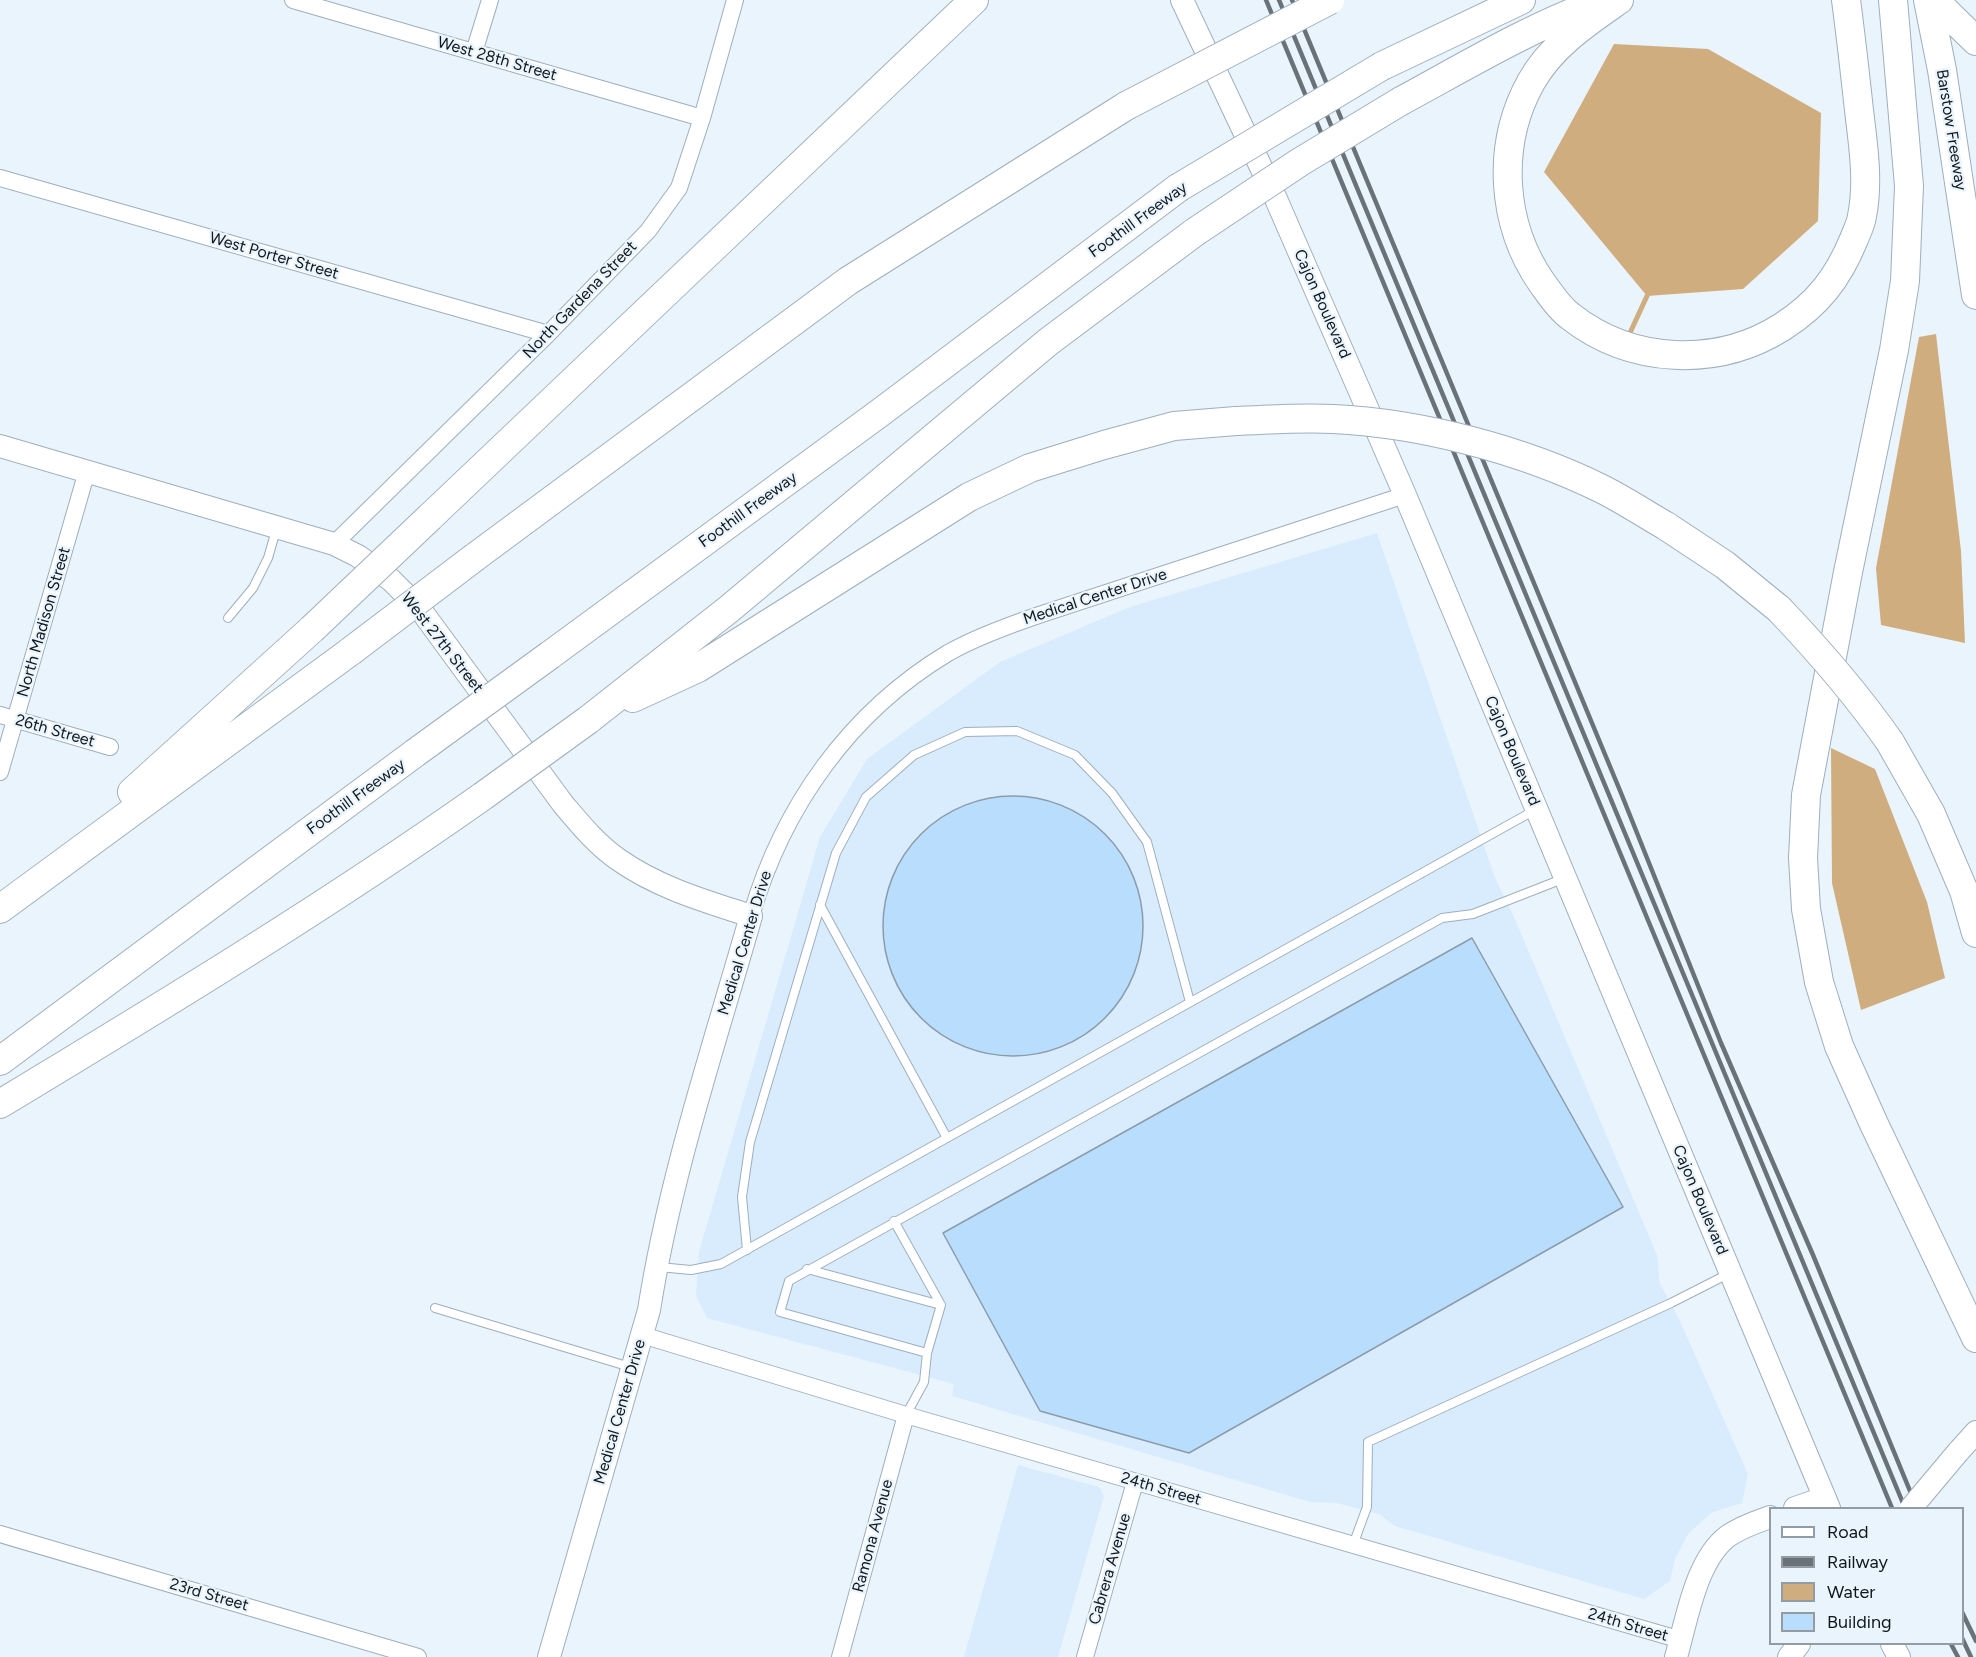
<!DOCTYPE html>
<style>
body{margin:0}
#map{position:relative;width:1976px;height:1657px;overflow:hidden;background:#e9f4fd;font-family:Figtree,sans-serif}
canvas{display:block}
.legend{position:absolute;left:1769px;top:1507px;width:195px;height:138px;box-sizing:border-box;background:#e9f4fd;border:2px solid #939ca3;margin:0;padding:8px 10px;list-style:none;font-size:18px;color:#11181d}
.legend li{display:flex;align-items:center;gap:12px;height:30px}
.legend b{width:30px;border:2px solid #939ca3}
</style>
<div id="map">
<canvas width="1976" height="1657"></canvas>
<ul class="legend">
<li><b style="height:8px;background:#fff"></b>Road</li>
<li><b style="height:8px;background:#697279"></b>Railway</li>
<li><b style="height:16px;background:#cfad7f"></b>Water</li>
<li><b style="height:16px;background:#b9defd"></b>Building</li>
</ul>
</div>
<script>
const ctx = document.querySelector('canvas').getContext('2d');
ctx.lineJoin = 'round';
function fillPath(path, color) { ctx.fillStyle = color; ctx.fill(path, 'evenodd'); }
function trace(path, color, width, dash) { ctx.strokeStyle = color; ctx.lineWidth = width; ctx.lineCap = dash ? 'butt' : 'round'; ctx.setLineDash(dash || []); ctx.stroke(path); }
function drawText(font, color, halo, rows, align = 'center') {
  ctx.font = font + ' Figtree,sans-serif'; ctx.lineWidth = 4.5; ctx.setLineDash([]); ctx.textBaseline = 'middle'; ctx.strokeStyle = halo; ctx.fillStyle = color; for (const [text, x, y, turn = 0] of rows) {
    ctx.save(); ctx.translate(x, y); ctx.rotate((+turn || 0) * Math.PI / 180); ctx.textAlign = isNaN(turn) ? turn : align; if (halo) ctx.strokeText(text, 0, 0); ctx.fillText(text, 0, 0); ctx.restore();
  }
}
fillPath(new Path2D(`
 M 1377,533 L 1495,878 L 1514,917 L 1657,1255 L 1660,1284 L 1679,1319 L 1748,1474 L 1742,1503 L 1711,1513 L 1688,1534 L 1675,1559 L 1670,1581 L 1644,1599 L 1395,1526 L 1379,1514 L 1337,1503 L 1310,1502 L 952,1396 L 954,1384 L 707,1318 L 696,1296 L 699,1252 L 820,837 L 867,759 L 1000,662 L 1130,607 Z
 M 1018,1465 L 1099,1487 L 1104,1496 L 1058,1657 L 964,1657 Z`), '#d8ecfd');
fillPath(new Path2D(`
 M 1614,44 L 1708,49 L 1821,113 L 1818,221 L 1743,289 L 1647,296 L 1544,172 Z
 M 1936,334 L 1961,551 L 1965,643 L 1881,625 L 1876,568 L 1919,337 Z
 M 1831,748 L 1875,769 L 1927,902 L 1945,978 L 1861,1010 L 1832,883 Z`), '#cfad7f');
trace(new Path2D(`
 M 1629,335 L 1647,296`), '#cfad7f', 5);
const building = new Path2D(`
 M883 926a130 130 0 1 1 260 0a130 130 0 1 1-260 0Z
 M 1472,938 L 1623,1207 L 1189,1453 L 1040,1411 L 943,1233 Z`);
fillPath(building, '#b9defd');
trace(building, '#8b9cab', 1.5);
const lane = new Path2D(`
 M 228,618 L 253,588 L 268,558 L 277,527
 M 820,905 L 947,1138
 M 894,1221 L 941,1305 L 927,1353
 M 747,1250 L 742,1197 L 750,1142 L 836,853 L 866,797 L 914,755 L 965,732 L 1017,731 L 1075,755 L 1112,793 L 1147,842 L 1190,1002
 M 659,1267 L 691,1270 L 721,1264 L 1535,810
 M 807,1269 L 941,1305
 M 435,1308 L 630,1367
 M 906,1415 L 924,1382 L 927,1353 L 780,1312 L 789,1281 L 1442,918 L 1473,914 L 1565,878
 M 1353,1545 L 1367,1507 L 1368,1442 L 1671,1303 L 1730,1273`);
const street = new Path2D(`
 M 293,0 L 702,118
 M 474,52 L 490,0
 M 0,178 L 548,334
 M 334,544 L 548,334 L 648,231 L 679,188 L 702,118 L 735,0
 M 0,715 L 110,747
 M 0,772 L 87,471
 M 751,916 C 783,806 850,712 948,653 C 978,636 1012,624 1045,613 L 1405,495
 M 642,1335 L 906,1415 L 1681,1640
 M 0,1534 L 418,1657
 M 840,1657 L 906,1415
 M 1085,1657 L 1135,1482`);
const secondary = new Path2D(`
 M 1182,0 L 1276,199 L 1405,495 L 1829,1508
 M 0,446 L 334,544 L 358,556 L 391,580 L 420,609 L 563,804 C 580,824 597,845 619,860 C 659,888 705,901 751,916 C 714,1046 670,1176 649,1310 L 549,1657
 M 1958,1452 L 1976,1432
 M 1795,1508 L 1824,1498
 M 1892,1644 L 1899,1657
 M 1676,1657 C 1687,1619 1696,1560 1728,1536 C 1741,1527 1756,1522 1770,1517
 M 1789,1657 L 1799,1644`);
const highway = new Path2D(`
 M 1619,0 C 1586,23 1551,46 1531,82 C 1496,145 1501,224 1542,283 C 1550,294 1559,308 1570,316 C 1631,364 1717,368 1782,327 C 1818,304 1838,278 1854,239 C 1857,231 1861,224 1862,216 C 1869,181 1863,145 1859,110 C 1855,74 1851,37 1846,0
 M 1893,0 L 1909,186 L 1905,281 L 1894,350 L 1848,572 L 1806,795 L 1803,858 L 1806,909 L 1819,982 L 1839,1046 L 1874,1124 L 1976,1338
 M 1928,0 L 1942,70 L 1976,295
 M 1934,0 L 1976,41
 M 1382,66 L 1521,0
 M 1401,101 C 1464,67 1527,29 1594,4
 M 430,517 L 974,0
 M 1666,526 L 1725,565 L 1779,609
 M 475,557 L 848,281 L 1126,106
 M 550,655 L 881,412 L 1178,188
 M 633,698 L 698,668 L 969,497 L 1030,468 L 1104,445 L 1174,426 L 1236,421
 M 588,720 L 729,609 L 1048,342 L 1195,232
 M 1890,742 L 1931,814 L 1964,891 L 1976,933
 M 132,792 L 312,629
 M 0,909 L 351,651
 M 0,1061 L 415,753
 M 0,1104 C 164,1005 327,906 483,796`);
trace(lane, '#9eafbe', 10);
trace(street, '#9eafbe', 18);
trace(secondary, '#9eafbe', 24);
trace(highway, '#9eafbe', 30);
trace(lane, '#fff', 8);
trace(street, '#fff', 16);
trace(secondary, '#fff', 22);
trace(highway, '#fff', 28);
trace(new Path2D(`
 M 1266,0 L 1892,1508
 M 1279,0 L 1905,1508
 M 1292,0 L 1621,793 L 1721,1043 L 1813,1255 L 1917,1508
 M 1962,1612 L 1976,1641
 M 1962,1638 L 1971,1657
 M 1951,1644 L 1958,1657`), '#697279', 4.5);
const secondaryBridge = new Path2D(`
 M 1911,1508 L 1958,1452`);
const highwayBridge = new Path2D(`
 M 1126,106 L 1330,0
 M 1178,188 L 1382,66
 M 1195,232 L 1300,162 L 1401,101
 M 1236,421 C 1268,420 1301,417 1333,419 C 1421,423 1523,450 1602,489 C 1624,500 1645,514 1666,526
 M 1779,609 C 1821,653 1855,692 1890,742
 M 312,629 L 430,517
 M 351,651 L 475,557
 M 415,753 L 550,655
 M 483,796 L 588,720`);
trace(secondaryBridge, '#9eafbe', 24, []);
trace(highwayBridge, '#9eafbe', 30, []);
trace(secondaryBridge, '#fff', 22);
trace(highwayBridge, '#fff', 28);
drawText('16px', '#11181d', '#e9f4fd', [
 ["West 28th Street",497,59,16],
 ["Barstow Freeway",1951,130,81],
 ["Foothill Freeway",1138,220,-36],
 ["West Porter Street",274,256,16],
 ["North Gardena Street",580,300,-46],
 ["Cajon Boulevard",1322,304,66],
 ["Foothill Freeway",748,510,-36],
 ["Medical Center Drive",1095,597,-18],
 ["North Madison Street",44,622,-74],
 ["West 27th Street",442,643,52],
 ["26th Street",55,731,16],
 ["Cajon Boulevard",1512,751,67],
 ["Foothill Freeway",356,797,-36],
 ["Medical Center Drive",745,943,-73],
 ["Cajon Boulevard",1700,1200,67],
 ["Medical Center Drive",620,1412,-74],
 ["24th Street",1161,1489,16],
 ["Ramona Avenue",873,1536,-75],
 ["Cabrera Avenue",1110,1569,-74],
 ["23rd Street",209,1595,16],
 ["24th Street",1628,1625,16]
]);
</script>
